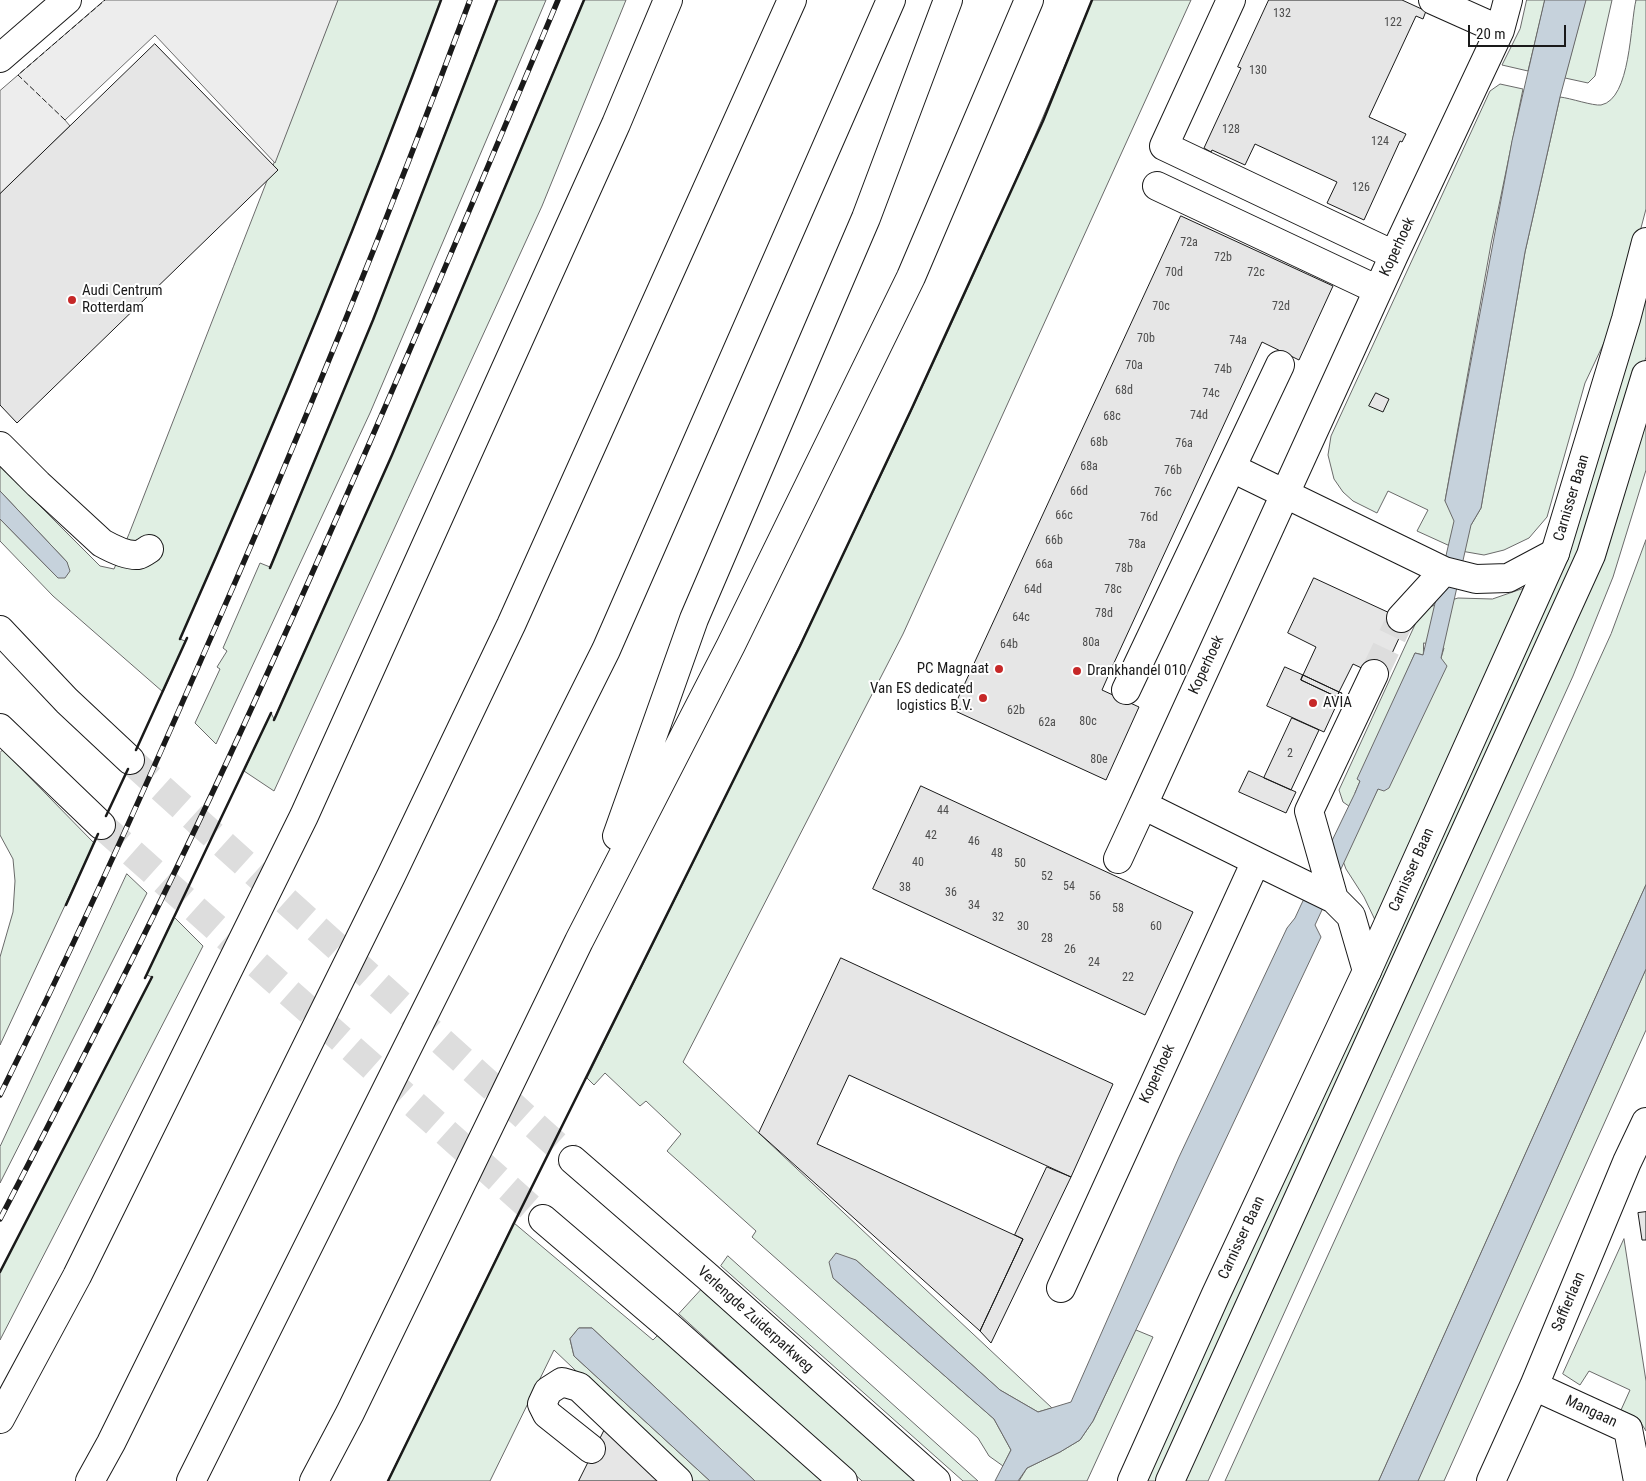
<!DOCTYPE html>
<style>
body{margin:0}
#map{position:relative;width:1646px;height:1481px;overflow:hidden;background:#fff;font-family:"Roboto Condensed",sans-serif}
canvas{display:block}
.scale{position:absolute;left:1468px;top:25px;width:98px;height:22px;box-sizing:border-box;border:2px solid #1a1a1a;border-top:0;padding-left:6px;font-size:15px;line-height:18px;white-space:nowrap;color:#1a1a1a;-webkit-text-stroke:4px #fff;paint-order:stroke}
</style>
<div id="map">
<canvas width="1646" height="1481"></canvas>
<div class="scale">20 m</div>
</div>
<script>
const ctx = document.querySelector('canvas').getContext('2d');
ctx.lineJoin = 'round';
function fillPath(path, color) { ctx.fillStyle = color; ctx.fill(path, 'evenodd'); }
function trace(path, color, width, dash) { ctx.strokeStyle = color; ctx.lineWidth = width; ctx.lineCap = dash ? 'butt' : 'round'; ctx.setLineDash(dash || []); ctx.stroke(path); }
function drawText(font, color, halo, rows, align = 'center') {
  ctx.font = font + ' "Roboto Condensed",sans-serif'; ctx.lineWidth = 4; ctx.setLineDash([]); ctx.textBaseline = 'middle'; ctx.strokeStyle = halo; ctx.fillStyle = color; for (const [text, x, y, turn = 0] of rows) {
    ctx.save(); ctx.translate(x, y); ctx.rotate((+turn || 0) * Math.PI / 180); ctx.textAlign = isNaN(turn) ? turn : align; if (halo) ctx.strokeText(text, 0, 0); ctx.fillText(text, 0, 0); ctx.restore();
  }
}
const green = new Path2D(`
 M 338,0 L 441,0 C 361,216 273,429 180,639 L 185,641 L 187,638 L 163,692 L 53,596 L 0,541 L 0,519 L 58,578 L 67,562 L 0,491 L 0,466 L 100,566 L 114,569 L 129,534 Z
 M 497,0 L 546,0 L 370,413 L 216,744 L 195,723 L 220,669 L 217,667 L 227,651 L 223,648 L 260,563 L 270,567 L 373,320 Z
 M 584,0 L 626,0 L 542,206 L 274,791 L 244,771 L 271,713 L 274,719 L 392,455 Z
 M 1092,0 L 1191,0 L 903,634 L 683,1062 L 1052,1408 L 1038,1412 L 1000,1390 L 856,1260 L 833,1278 L 994,1419 L 1011,1450 L 1003,1466 L 989,1456 L 978,1438 L 752,1237 L 756,1231 L 667,1151 L 681,1134 L 646,1101 L 640,1106 L 605,1073 L 594,1085 L 587,1078 C 762,722 942,367 1092,0 Z
 M 1527,0 L 1545,0 L 1528,71 L 1502,65 L 1520,29 Z
 M 1586,0 L 1612,0 L 1595,76 L 1588,83 L 1565,78 Z
 M 1636,0 L 1646,0 L 1646,209 L 1619,311 L 1585,383 L 1547,517 L 1529,538 L 1504,550 L 1484,555 L 1461,551 L 1417,531 L 1428,510 L 1388,491 L 1377,513 L 1353,501 L 1343,492 L 1334,479 L 1328,455 L 1331,436 L 1490,91 L 1500,84 L 1523,89 L 1491,244 L 1445,501 L 1471,525 L 1481,508 L 1525,252 L 1560,97 C 1570,98 1593,106 1601,105 C 1631,99 1630,24 1636,0 Z
 M 1646,262 L 1646,357 L 1616,458 L 1569,583 L 1159,1481 L 1144,1481 L 1506,690 Z
 M 1646,405 L 1646,470 L 1613,577 L 1573,676 L 1208,1481 L 1181,1481 Z
 M 1646,540 L 1646,885 L 1379,1481 L 1225,1481 L 1611,634 Z
 M 1528,587 L 1376,922 L 1364,897 L 1346,869 L 1343,861 L 1359,813 L 1343,802 L 1339,790 L 1418,618 L 1429,607 L 1458,598 L 1492,599 ZM 1424,643 L 1444,648 L 1441,658 L 1372,801 L 1355,793 L 1415,653 L 1423,655 Z
 M 3,750 L 94,843 L 0,1045 L 0,957 L 13,912 L 15,881 L 13,859 L 0,835 L 0,753 Z
 M 127,874 L 147,893 L 0,1183 L 0,1147 Z
 M 174,917 L 203,946 L 0,1340 L 0,1272 L 152,977 L 147,975 Z
 M 1646,969 L 1646,1030 L 1444,1481 L 1418,1481 Z
 M 514,1223 L 653,1340 L 661,1332 L 828,1481 L 755,1481 L 592,1328 L 579,1328 L 570,1339 L 574,1356 L 710,1481 L 692,1481 L 554,1350 L 490,1481 L 388,1481 Z
 M 1624,1239 L 1646,1381 L 1646,1431 L 1638,1418 L 1621,1410 L 1630,1390 L 1589,1371 L 1580,1385 L 1563,1374 Z
 M 728,1256 L 978,1481 L 963,1481 L 721,1266 Z
 M 701,1290 L 921,1481 L 862,1481 L 679,1314 Z
 M 1136,1330 L 1153,1337 L 1087,1481 L 1019,1481 L 1027,1468 L 1060,1452 L 1080,1440 L 1093,1421 Z`);
fillPath(green, '#e0efe3');
trace(green, '#6a6a6a', 1);
const parking = new Path2D(`
 M 105,0 L 338,0 L 275,163 L 155,35 L 65,120 L 70,126 L 0,194 L 0,91 Z`);
fillPath(parking, '#ededed');
trace(parking, '#6a6a6a', 1);
const water = new Path2D(`
 M 1545,0 L 1586,0 L 1560,97 L 1525,252 L 1481,508 L 1471,525 L 1441,658 L 1447,666 L 1389,788 L 1384,791 L 1378,789 L 1372,802 L 1315,925 L 1321,937 L 1093,1421 L 1080,1440 L 1060,1452 L 1027,1468 L 1018,1481 L 995,1481 L 1011,1450 L 994,1419 L 833,1278 L 829,1262 L 836,1253 L 856,1260 L 1000,1390 L 1038,1412 L 1071,1402 L 1179,1157 L 1287,928 L 1295,918 L 1301,905 L 1355,793 L 1360,781 L 1357,779 L 1415,653 L 1423,655 L 1454,521 L 1445,501 L 1512,141 Z
 M 0,491 L 67,562 L 70,571 L 65,578 L 58,578 L 0,519 Z
 M 1646,885 L 1646,969 L 1418,1481 L 1379,1481 Z
 M 579,1328 L 592,1328 L 755,1481 L 710,1481 L 574,1356 L 570,1339 Z`);
fillPath(water, '#c6d2dc');
trace(water, '#6a6a6a', 1);
const building = new Path2D(`
 M 1269,0 L 1402,0 L 1426,11 L 1423,19 L 1416,16 L 1369,117 L 1406,134 L 1402,142 L 1400,141 L 1364,220 L 1327,203 L 1337,182 L 1255,144 L 1245,165 L 1212,150 L 1211,152 L 1204,148 L 1241,68 L 1238,67 Z
 M 155,44 L 278,170 L 17,423 L 0,405 L 0,194 Z
 M 1181,216 L 1333,286 L 1299,360 L 1262,342 L 1113,665 L 1102,690 L 1139,707 L 1106,780 L 953,710 Z
 M 1376,393 L 1389,399 L 1383,412 L 1369,406 Z
 M 1314,578 L 1407,621 L 1381,677 L 1353,664 L 1339,692 L 1303,675 L 1316,647 L 1288,633 Z
 M 1285,667 L 1303,675 L 1301,680 L 1337,697 L 1339,692 L 1342,693 L 1324,732 L 1267,706 Z
 M 1303,675 L 1339,692 L 1337,697 L 1301,680 Z
 M 1292,718 L 1319,730 L 1291,790 L 1264,778 Z
 M 1249,771 L 1296,792 L 1286,813 L 1239,792 Z
 M 921,786 L 1193,912 L 1145,1015 L 873,889 Z
 M 841,958 L 1113,1084 L 1071,1177 L 849,1075 L 817,1144 L 1023,1239 L 980,1331 L 759,1133 Z
 M 1047,1167 L 1071,1177 L 991,1343 L 980,1331 L 1023,1239 L 1015,1235 Z
 M 1646,1212 L 1646,1240 L 1642,1240 L 1638,1213 Z
 M 605,1429 L 660,1481 L 579,1481 Z`);
fillPath(building, '#e6e6e6');
trace(building, '#1a1a1a', 1);
trace(new Path2D(`
 M 1374,674 L 1401,618`), '#ddd', 28, [28, 14]);
trace(new Path2D(`
 M 130,760 L 573,1160
 M 101,825 L 543,1219`), '#ddd', 28, [28, 14]);
const minor = new Path2D(`
 M 1231,0 L 1164,146 L 1394,255
 M 1433,0 L 1500,30
 M 0,58 L 67,0
 M 1157,186 L 1378,290
 M 0,446 L 38,484 L 102,543 C 111,548 127,556 138,555 C 142,554 146,551 149,549
 M 1232,468 L 1444,571 L 1476,579 L 1508,578 L 1555,553
 M 1401,618 L 1444,571
 M 1126,690 L 1280,365
 M 1118,859 L 1143,805
 M 1256,861 L 1334,899 L 1351,916 L 1367,971
 M 1334,899 L 1309,811 L 1374,674
 M 1061,1288 L 1256,861 L 1143,805 L 1394,255 L 1500,30 L 1508,0
 M 1534,1386 L 1628,1429 L 1638,1481
 M 591,1449 L 547,1414 L 542,1404 L 548,1391 L 562,1382 L 579,1387 L 678,1481
 M 1491,1481 L 1534,1386 L 1627,1162 L 1646,1122`);
const major = new Path2D(`
 M 0,630 L 67,701 L 130,760
 M 0,728 L 101,825
 M 573,1160 L 708,1277 L 936,1481
 M 543,1219 L 666,1324 L 843,1481
 M 1132,1481 L 1216,1294 L 1367,971 L 1555,553 L 1626,319 L 1646,242
 M 1170,1481 L 1591,555 L 1646,375`);
const highway = new Path2D(`
 M 617,836 L 694,619 L 866,218 L 948,0
 M 0,1419 L 77,1276 L 304,816 L 616,124 L 668,0
 M 90,1481 L 111,1443 L 391,876 L 511,625 L 792,0
 M 191,1481 L 606,650 L 891,0
 M 314,1481 L 350,1413 L 579,941 L 731,645 L 911,277 L 1029,0`);
trace(minor, '#1a1a1a', 30);
trace(major, '#1a1a1a', 30);
trace(highway, '#1a1a1a', 30);
trace(minor, '#fff', 28);
trace(major, '#fff', 28);
trace(highway, '#fff', 28);
const rail = new Path2D(`
 M 0,1095 C 71,952 137,807 201,660 C 297,443 387,223 470,0
 M 0,1219 C 88,1050 174,879 253,705 C 359,472 459,236 558,0`);
trace(rail, '#1a1a1a', 5.5);
trace(rail, '#fff', 4, [11]);
trace(new Path2D(`
 M 65,120 L 18,75 L 105,0`), '#1a1a1a', 1, [6, 2.5]);
trace(new Path2D(`
 M 270,568 L 373,320 L 497,0
 M 180,639 C 273,429 361,216 441,0
 M 274,720 L 392,455 L 584,0
 M 136,750 L 187,638
 M 106,816 L 128,769
 M 66,905 L 98,834
 M 145,978 L 271,713
 M 0,1272 L 152,977
 M 388,1481 L 514,1223 L 800,646 L 912,408 L 1043,121 L 1092,0`), '#1a1a1a', 2.5);
for (const [x, y, r, color] of [
 [72,300,5,"#c62828"],
 [999,669,5,"#c62828"],
 [1077,671,5,"#c62828"],
 [983,698,5,"#c62828"],
 [1313,703,5,"#c62828"]
]) { const dot = new Path2D(); dot.arc(x, y, r, 0, 2 * Math.PI); ctx.fillStyle = color; ctx.fill(dot); trace(dot, '#fff', 2); }
drawText('12px', '#4d4d4d', null, [
 ["132",1282,14],
 ["122",1393,23],
 ["130",1258,71],
 ["128",1231,130],
 ["124",1380,142],
 ["126",1361,188],
 ["72a",1189,243],
 ["72b",1223,258],
 ["70d",1174,273],
 ["72c",1256,273],
 ["70c",1161,307],
 ["72d",1281,307],
 ["70b",1146,339],
 ["74a",1238,341],
 ["70a",1134,366],
 ["74b",1223,370],
 ["68d",1124,391],
 ["74c",1211,394],
 ["74d",1199,416],
 ["68c",1112,417],
 ["68b",1099,443],
 ["76a",1184,444],
 ["68a",1089,467],
 ["76b",1173,471],
 ["66d",1079,492],
 ["76c",1163,493],
 ["66c",1064,516],
 ["76d",1149,518],
 ["66b",1054,541],
 ["78a",1137,545],
 ["66a",1044,565],
 ["78b",1124,569],
 ["64d",1033,590],
 ["78c",1113,590],
 ["78d",1104,614],
 ["64c",1021,618],
 ["80a",1091,643],
 ["64b",1009,645],
 ["62b",1016,711],
 ["80c",1088,722],
 ["62a",1047,723],
 ["2",1290,754],
 ["80e",1099,760],
 ["44",943,811],
 ["42",931,836],
 ["46",974,842],
 ["48",997,854],
 ["40",918,863],
 ["50",1020,864],
 ["52",1047,877],
 ["54",1069,887],
 ["38",905,888],
 ["36",951,893],
 ["56",1095,897],
 ["34",974,906],
 ["58",1118,909],
 ["32",998,918],
 ["30",1023,927],
 ["60",1156,927],
 ["28",1047,939],
 ["26",1070,950],
 ["24",1094,963],
 ["22",1128,978]
]);
drawText('15px', '#1a1a1a', '#fff', [
 ["Koperhoek",1398,247,-65],
 ["Carnisser Baan",1572,498,-73],
 ["Koperhoek",1207,665,-65],
 ["Carnisser Baan",1412,870,-66],
 ["Koperhoek",1158,1074,-65],
 ["Carnisser Baan",1242,1238,-65],
 ["Saffierlaan",1569,1302,-67],
 ["Verlengde Zuiderparkweg",755,1320,42],
 ["Mangaan",1591,1412,25]
]);
drawText('15px', '#1a1a1a', '#fff', [
 ["Audi Centrum",82,291],
 ["Rotterdam",82,308],
 ["PC Magnaat",989,669,"right"],
 ["Drankhandel 010",1087,671],
 ["Van ES dedicated",973,689,"right"],
 ["logistics B.V.",973,706,"right"],
 ["AVIA",1323,703]
], 'left');
</script>
